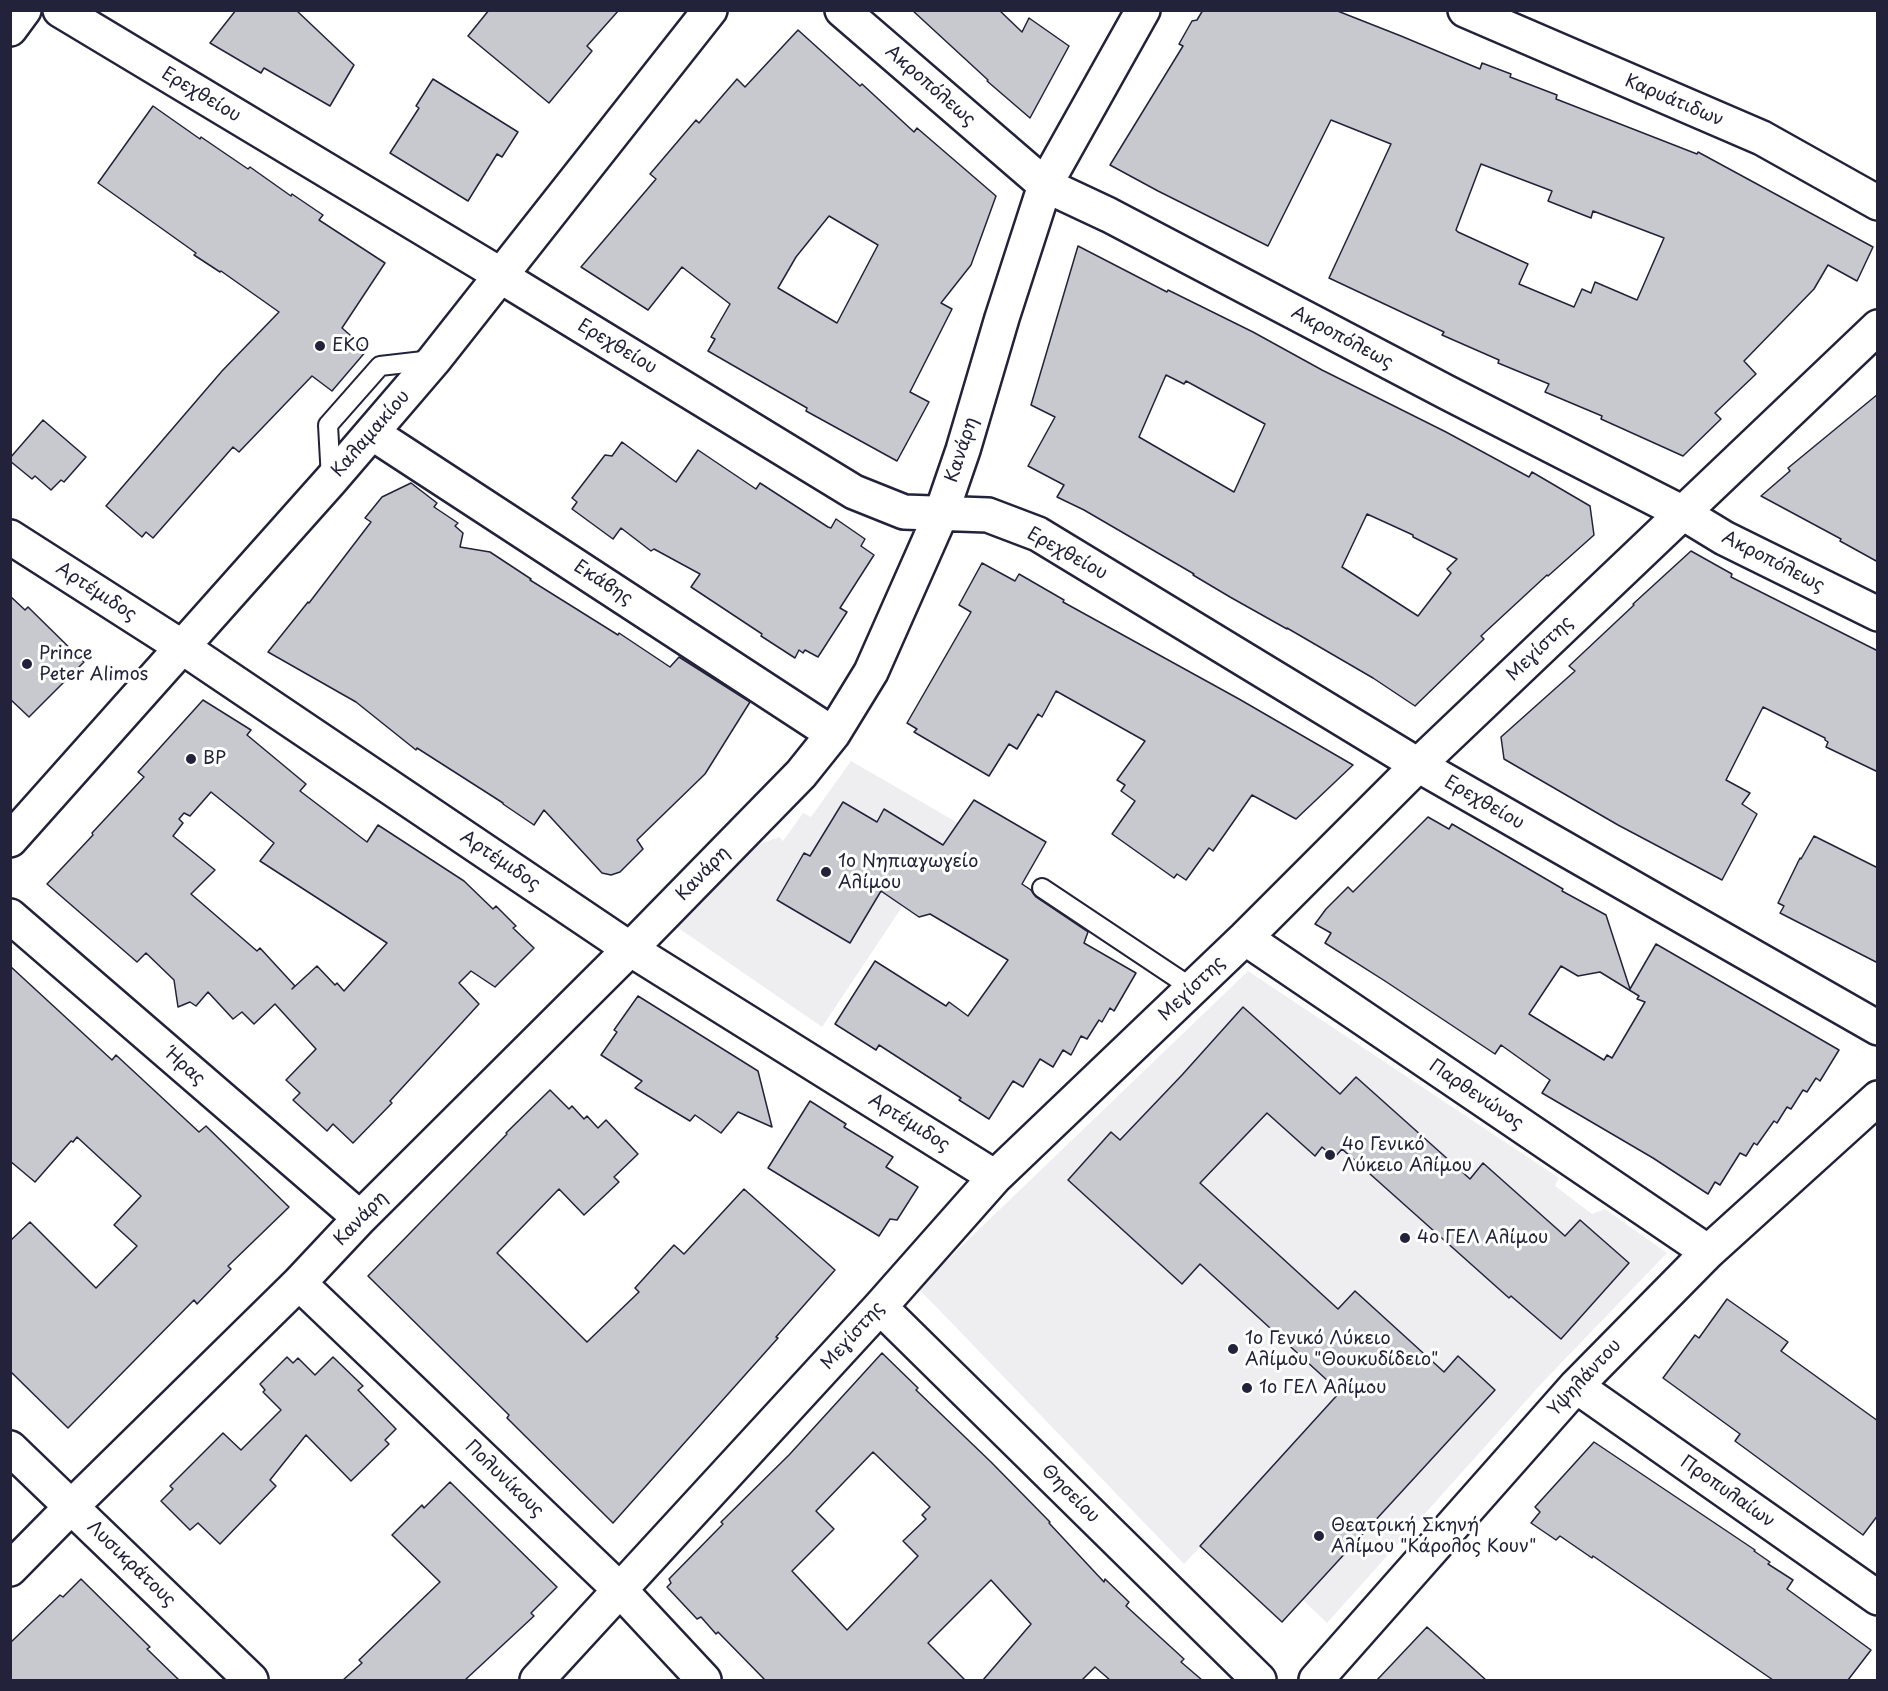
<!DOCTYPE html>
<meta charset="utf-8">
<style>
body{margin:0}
#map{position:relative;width:1888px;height:1691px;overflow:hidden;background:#fff;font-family:"Playpen Sans",sans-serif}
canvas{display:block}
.frame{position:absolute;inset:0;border:12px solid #22223b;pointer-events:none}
</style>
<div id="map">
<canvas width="1888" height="1691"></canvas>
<div class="frame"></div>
</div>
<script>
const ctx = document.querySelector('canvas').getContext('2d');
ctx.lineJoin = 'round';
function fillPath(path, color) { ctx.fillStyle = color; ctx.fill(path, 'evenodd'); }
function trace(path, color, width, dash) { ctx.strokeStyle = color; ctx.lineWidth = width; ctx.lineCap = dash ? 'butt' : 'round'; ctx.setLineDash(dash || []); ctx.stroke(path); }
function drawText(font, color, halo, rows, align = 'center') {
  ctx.font = font + ' "Playpen Sans",sans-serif'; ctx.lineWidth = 6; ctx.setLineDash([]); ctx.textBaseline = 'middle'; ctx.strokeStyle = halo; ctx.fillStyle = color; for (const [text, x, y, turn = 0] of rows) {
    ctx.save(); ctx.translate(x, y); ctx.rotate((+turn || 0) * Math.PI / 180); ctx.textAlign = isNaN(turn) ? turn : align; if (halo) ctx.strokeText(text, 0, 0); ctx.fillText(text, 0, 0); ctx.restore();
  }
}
fillPath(new Path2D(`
 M 851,761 L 958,823 L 822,1027 L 674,925 L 754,846 L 779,837 L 783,841 L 803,813 L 811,817 Z
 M 1248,971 L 1559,1178 L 1555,1186 L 1592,1214 L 1605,1209 L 1667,1253 L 1541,1384 L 1327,1623 L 1303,1600 L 1282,1622 L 1201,1546 L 1184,1564 L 918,1288 Z`), '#eeeef1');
const building = new Path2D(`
 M 236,10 L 296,10 L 354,65 L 330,106 L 264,68 L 261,73 L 210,43 Z
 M 489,10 L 619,10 L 587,46 L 592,51 L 549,103 L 468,36 Z
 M 912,10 L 999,10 L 1022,32 L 1029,18 L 1069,46 L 1030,118 L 987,81 L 988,80 Z
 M 1203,10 L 1335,10 L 1401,36 L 1480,69 L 1482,63 L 1511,74 L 1510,77 L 1557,95 L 1556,99 L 1697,154 L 1698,152 L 1873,247 L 1857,281 L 1828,265 L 1814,289 L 1744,361 L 1756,374 L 1715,413 L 1721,419 L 1683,456 L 1601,419 L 1602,416 L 1545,392 L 1549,384 L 1498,363 L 1499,360 L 1442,335 L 1444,332 L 1329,278 L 1391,144 L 1331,120 L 1268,246 L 1158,191 L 1110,165 L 1183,46 L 1179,44 L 1192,21 L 1197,20 ZM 1481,164 L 1552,191 L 1548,201 L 1591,218 L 1593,211 L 1664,238 L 1637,300 L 1595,282 L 1591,293 L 1582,289 L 1574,307 L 1519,284 L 1528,264 L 1458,232 L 1456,230 Z
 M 798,30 L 860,86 L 862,84 L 914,132 L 917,128 L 996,196 L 971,265 L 941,303 L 952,309 L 910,392 L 929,402 L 897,461 L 806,411 L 807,408 L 708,351 L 715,339 L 711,337 L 730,304 L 682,267 L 648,310 L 581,267 L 656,179 L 650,174 L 696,120 L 699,123 L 737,79 L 745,87 ZM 829,216 L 878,245 L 837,323 L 778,288 L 796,257 Z
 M 433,79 L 518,132 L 502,157 L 497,154 L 468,201 L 390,153 L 419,108 L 416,106 Z
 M 153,106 L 200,139 L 201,137 L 248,169 L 250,167 L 291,196 L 292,194 L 323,215 L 319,220 L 385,263 L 342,328 L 367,350 L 332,391 L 312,376 L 239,452 L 233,447 L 153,538 L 146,532 L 142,537 L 106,506 L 222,371 L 279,312 L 221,271 L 220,272 L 194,255 L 196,253 L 98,183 Z
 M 1078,246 L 1167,292 L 1168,290 L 1253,332 L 1322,370 L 1446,432 L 1529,477 L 1532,472 L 1590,506 L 1594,535 L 1548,576 L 1547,575 L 1481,636 L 1484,639 L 1415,706 L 1373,678 L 1287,628 L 1287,629 L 1230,597 L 1193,575 L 1194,574 L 1084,510 L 1057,497 L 1064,485 L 1028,466 L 1055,417 L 1031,405 ZM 1166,375 L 1184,384 L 1186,381 L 1265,424 L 1234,492 L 1139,437 ZM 1367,514 L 1413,535 L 1413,537 L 1457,559 L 1447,569 L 1451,573 L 1418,616 L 1342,567 Z
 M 1878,394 L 1878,562 L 1840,541 L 1841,539 L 1761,496 L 1790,471 L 1788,468 Z
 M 43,420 L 86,457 L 64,482 L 61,480 L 51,490 L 35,476 L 32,479 L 10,461 L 10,458 Z
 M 622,442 L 676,482 L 698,450 L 756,489 L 760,483 L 828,527 L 831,528 L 836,519 L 865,539 L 861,546 L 874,555 L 840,608 L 847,612 L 818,657 L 805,650 L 803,653 L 799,650 L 795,658 L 761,636 L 762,634 L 691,587 L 700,574 L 654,549 L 651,551 L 621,528 L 613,539 L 572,509 L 577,502 L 572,498 L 605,455 L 612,456 Z
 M 411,483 L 437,503 L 434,507 L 458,523 L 455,526 L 463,533 L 460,547 L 490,552 L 531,579 L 530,580 L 618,635 L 619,633 L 670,667 L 679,657 L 750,702 L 705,774 L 637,840 L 643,849 L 620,872 L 611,875 L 602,873 L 544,810 L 534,825 L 503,804 L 503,803 L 417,748 L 416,750 L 356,702 L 268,652 L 308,602 L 309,603 L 371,522 L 365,518 L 382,497 Z
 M 1691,551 L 1732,574 L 1731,577 L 1878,651 L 1878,772 L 1826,747 L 1828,742 L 1825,740 L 1825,738 L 1763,707 L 1726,780 L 1750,793 L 1742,804 L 1757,814 L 1722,880 L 1618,825 L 1504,759 L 1501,737 L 1575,671 L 1569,666 L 1634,605 L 1633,604 Z
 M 982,563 L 1015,581 L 1019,574 L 1064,600 L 1063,602 L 1239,699 L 1353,765 L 1296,819 L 1252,795 L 1213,851 L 1209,848 L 1186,880 L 1177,874 L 1174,878 L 1112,834 L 1135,801 L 1121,791 L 1125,785 L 1117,780 L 1145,741 L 1056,691 L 1042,717 L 1038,714 L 1017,749 L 1009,744 L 989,776 L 914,732 L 917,729 L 907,723 L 971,612 L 959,605 Z
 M 10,596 L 25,610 L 28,607 L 84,662 L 29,717 L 10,699 Z
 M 203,700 L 251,730 L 247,735 L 306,784 L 300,791 L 367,842 L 378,825 L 464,881 L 493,909 L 496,906 L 516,926 L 513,928 L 534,948 L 495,987 L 471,971 L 459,983 L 479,1004 L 390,1101 L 392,1103 L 353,1143 L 333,1124 L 327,1131 L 293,1100 L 300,1093 L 286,1080 L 316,1049 L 275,1004 L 254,1024 L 242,1012 L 233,1019 L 208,992 L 196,1006 L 190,1002 L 178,1007 L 174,980 L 146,953 L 137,962 L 47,884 L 93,835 L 92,833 L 144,777 L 138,772 ZM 211,792 L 274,843 L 260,861 L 387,943 L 344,991 L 337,983 L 335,985 L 317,966 L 292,989 L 295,986 L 260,948 L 257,951 L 191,894 L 215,870 L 173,836 L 183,823 L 179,819 L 184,813 L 190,816 Z
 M 974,800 L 1046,842 L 1022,884 L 1031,890 L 1036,897 L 1088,932 L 1084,943 L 1136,973 L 1114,1011 L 1110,1008 L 1102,1022 L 1099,1020 L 1087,1039 L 1081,1036 L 1071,1055 L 1063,1050 L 1053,1067 L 1040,1059 L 1023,1087 L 1013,1081 L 989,1119 L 959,1100 L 961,1098 L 879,1045 L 876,1050 L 835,1024 L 875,961 L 946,1006 L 949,1002 L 968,1016 L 1008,960 L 930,914 L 919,917 L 881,891 L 850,943 L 777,900 L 804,853 L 810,856 L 843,802 L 877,822 L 884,809 L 943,845 Z
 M 1428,817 L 1449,829 L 1452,824 L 1563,889 L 1562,891 L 1606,915 L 1630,989 L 1656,944 L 1839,1050 L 1820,1081 L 1816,1078 L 1807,1092 L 1803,1090 L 1791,1109 L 1787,1107 L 1777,1123 L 1774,1121 L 1757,1145 L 1754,1143 L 1746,1156 L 1740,1153 L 1720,1185 L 1715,1182 L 1708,1194 L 1653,1158 L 1542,1093 L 1550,1080 L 1501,1045 L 1495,1054 L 1385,981 L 1325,943 L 1331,933 L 1315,924 L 1326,909 L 1348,887 L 1353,892 ZM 1561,966 L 1578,976 L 1600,972 L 1639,996 L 1637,999 L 1645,1002 L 1612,1058 L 1607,1055 L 1604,1060 L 1529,1014 Z
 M 1814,836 L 1878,868 L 1878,963 L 1780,913 L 1784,906 L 1778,903 L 1800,858 L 1801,859 Z
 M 10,966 L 112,1060 L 116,1055 L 199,1132 L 206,1126 L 289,1207 L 228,1266 L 231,1269 L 197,1304 L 194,1300 L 68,1428 L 10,1371 L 10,1241 L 30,1222 L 96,1288 L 137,1246 L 114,1225 L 141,1196 L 77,1137 L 73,1142 L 71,1141 L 35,1182 L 10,1161 Z
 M 638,996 L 758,1071 L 772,1127 L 738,1112 L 721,1133 L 695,1115 L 690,1121 L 635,1088 L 642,1081 L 601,1055 L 617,1032 L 614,1030 Z
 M 1243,1007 L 1340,1094 L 1356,1077 L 1470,1179 L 1483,1163 L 1565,1236 L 1580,1220 L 1629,1263 L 1561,1339 L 1511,1296 L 1509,1298 L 1342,1149 L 1334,1158 L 1322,1147 L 1315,1156 L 1267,1113 L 1200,1183 L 1338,1309 L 1355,1291 L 1444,1372 L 1458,1356 L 1495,1390 L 1282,1622 L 1200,1546 L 1340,1392 L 1200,1264 L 1182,1284 L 1068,1180 L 1111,1132 L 1120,1140 L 1182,1075 Z
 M 550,1090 L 569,1109 L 572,1106 L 584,1119 L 587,1116 L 598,1128 L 606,1120 L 638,1154 L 614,1177 L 619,1182 L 584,1215 L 559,1189 L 497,1253 L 587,1342 L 639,1292 L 635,1288 L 674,1245 L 684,1254 L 744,1189 L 835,1270 L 776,1337 L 778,1338 L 613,1523 L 507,1418 L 509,1415 L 368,1276 L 507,1134 L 506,1133 Z
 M 810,1101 L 846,1124 L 844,1127 L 893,1157 L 886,1167 L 918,1187 L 897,1220 L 890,1219 L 879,1236 L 768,1168 Z
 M 1727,1299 L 1788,1342 L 1781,1351 L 1878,1421 L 1878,1515 L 1863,1535 L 1735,1441 L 1740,1434 L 1663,1378 L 1695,1335 L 1699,1338 Z
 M 882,1353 L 918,1388 L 916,1390 L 991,1462 L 1050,1522 L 1049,1523 L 1104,1582 L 1105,1579 L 1129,1602 L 1126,1606 L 1184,1659 L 1181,1662 L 1202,1680 L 1110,1680 L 1095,1667 L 1082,1680 L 983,1680 L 1031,1624 L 991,1580 L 928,1643 L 965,1680 L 765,1680 L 718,1632 L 716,1634 L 701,1617 L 697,1619 L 667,1587 L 671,1583 L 669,1579 L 723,1524 L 721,1522 L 789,1455 ZM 873,1452 L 930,1507 L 922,1515 L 926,1519 L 903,1541 L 918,1556 L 847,1630 L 792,1571 L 834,1529 L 816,1511 Z
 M 287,1357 L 293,1363 L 298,1358 L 315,1375 L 333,1357 L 363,1386 L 358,1390 L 396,1429 L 385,1440 L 389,1444 L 351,1481 L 306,1435 L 270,1480 L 276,1486 L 220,1544 L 198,1523 L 190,1530 L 161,1501 L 173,1489 L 170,1486 L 223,1433 L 241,1450 L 281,1410 L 263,1392 L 265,1390 L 260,1384 Z
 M 1594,1442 L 1755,1550 L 1754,1551 L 1770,1562 L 1768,1564 L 1793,1580 L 1787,1589 L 1871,1650 L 1848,1680 L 1773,1680 L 1593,1556 L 1592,1558 L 1560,1536 L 1556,1540 L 1531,1523 L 1540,1512 L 1535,1507 Z
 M 450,1482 L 557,1587 L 531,1613 L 534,1616 L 465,1680 L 343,1680 L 362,1663 L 359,1660 L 440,1582 L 392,1535 L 422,1505 L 424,1508 Z
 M 81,1579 L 150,1647 L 147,1649 L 179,1680 L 10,1680 L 10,1643 L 60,1595 L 63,1597 Z
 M 1427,1627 L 1486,1680 L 1377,1680 Z`);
fillPath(building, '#c8c8cf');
trace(building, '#22223b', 1.5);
const lane = new Path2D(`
 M 331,479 L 328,425 L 380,366 L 432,360
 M 1042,888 L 1192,988`);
const street = new Path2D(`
 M 60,10 L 501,275 L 510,282 L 854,492 L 904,512 L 988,515 L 1038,534 L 1418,765 L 1878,1028
 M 842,10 L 1045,185 L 1109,215 L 1448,393 L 1683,513 L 1724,538 L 1878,614
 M 1465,10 L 1762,138 L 1878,203
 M 10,29 L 24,10
 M 372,433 L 833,734
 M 10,537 L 182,647 L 630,949 L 995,1177
 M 10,916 L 360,1218
 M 1245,938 L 1708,1252
 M 299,1283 L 620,1590 L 704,1680
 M 880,1307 L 1259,1680
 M 1576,1386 L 1878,1598
 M 10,1448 L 251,1680
 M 10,1569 L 71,1507 L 299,1283 L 360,1218 L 630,949 L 801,774 L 833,734 L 871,672 L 941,514 L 963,450 L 1002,318 L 1045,185 L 1143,10
 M 537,1680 L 880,1307 L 995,1177 L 1245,938 L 1418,765 L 1878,327
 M 1316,1680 L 1576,1386 L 1708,1252 L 1878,1098`);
const secondary = new Path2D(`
 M 10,840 L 331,480 L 434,360 L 710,10`);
trace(lane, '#22223b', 22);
trace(street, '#22223b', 38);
trace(secondary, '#22223b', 38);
trace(lane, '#fff', 18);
trace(street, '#fff', 33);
trace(secondary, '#fff', 33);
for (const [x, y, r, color] of [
 [320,346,6,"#22223b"],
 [27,664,6,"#22223b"],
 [191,759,6,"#22223b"],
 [826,872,6,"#22223b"],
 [1330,1155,6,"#22223b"],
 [1405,1238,6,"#22223b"],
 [1233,1349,6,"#22223b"],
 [1247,1388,6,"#22223b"],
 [1319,1536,6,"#22223b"]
]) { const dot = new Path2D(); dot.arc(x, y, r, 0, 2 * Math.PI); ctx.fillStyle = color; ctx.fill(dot); trace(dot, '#fff', 2); }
drawText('18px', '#22223b', '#fff', [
 ["Ακροπόλεως",930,86,41],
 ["Ερεχθείου",201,95,31],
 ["Καρυάτιδων",1674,101,23],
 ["Ακροπόλεως",1342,338,28],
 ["Ερεχθείου",617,347,31],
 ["Καλαμακίου",371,434,-49],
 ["Κανάρη",962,450,-72],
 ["Ερεχθείου",1067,554,29],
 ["Ακροπόλεως",1773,562,27],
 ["Εκάβης",603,583,33],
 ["Αρτέμιδος",96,592,33],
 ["Μεγίστης",1540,649,-44],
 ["Ερεχθείου",1484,803,30],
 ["Αρτέμιδος",500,861,34],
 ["Κανάρη",703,874,-46],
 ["Μεγίστης",1192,989,-44],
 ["Ήρας",185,1067,41],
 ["Παρθενώνος",1476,1095,34],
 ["Αρτέμιδος",909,1123,32],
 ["Κανάρη",361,1219,-46],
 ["Μεγίστης",853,1336,-48],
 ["Υψηλάντου",1585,1378,-47],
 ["Πολυνίκους",504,1479,44],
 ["Προπυλαίων",1727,1492,35],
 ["Θησείου",1070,1494,45],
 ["Λυσικράτους",131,1564,44]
]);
drawText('18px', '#22223b', '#fff', [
 ["EKO",332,346],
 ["Prince",39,654],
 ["Peter Alimos",39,675],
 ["BP",203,759],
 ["1o Νηπιαγωγείο",838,862],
 ["Αλίμου",838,883],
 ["4ο Γενικό",1342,1145],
 ["Λύκειο Αλίμου",1342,1166],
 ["4ο ΓΕΛ Αλίμου",1417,1238],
 ["1ο Γενικό Λύκειο",1245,1339],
 ["Αλίμου \"Θουκυδίδειο\"",1245,1360],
 ["1ο ΓΕΛ Αλίμου",1259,1388],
 ["Θεατρική Σκηνή",1331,1526],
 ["Αλίμου \"Κάρολος Κουν\"",1331,1547]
], 'left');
</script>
